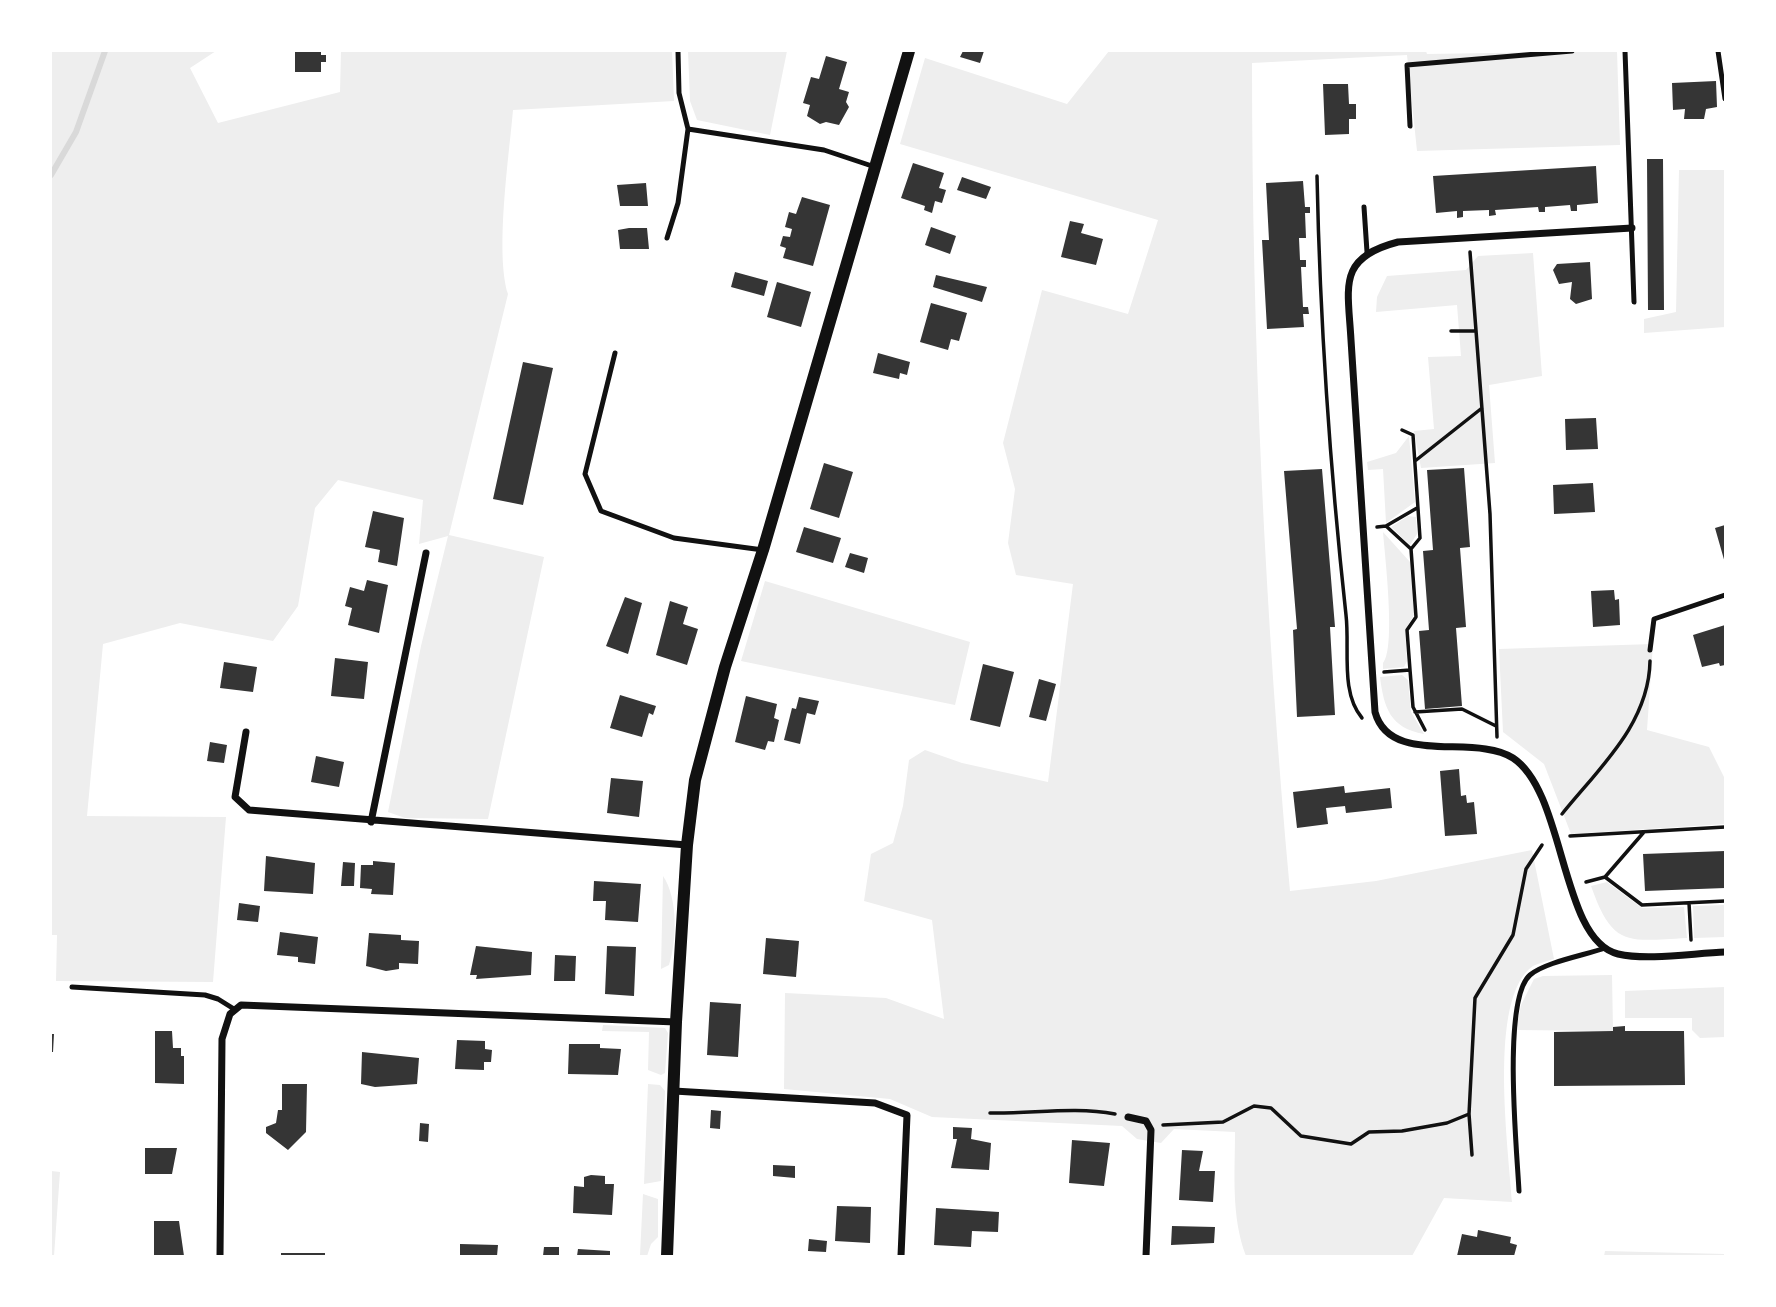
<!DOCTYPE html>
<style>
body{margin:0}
#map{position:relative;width:1776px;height:1307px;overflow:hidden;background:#fff;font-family:Inter,sans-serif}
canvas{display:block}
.frame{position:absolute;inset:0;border:52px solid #fff;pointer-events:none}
</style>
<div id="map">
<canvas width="1776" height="1307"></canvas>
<div class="frame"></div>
</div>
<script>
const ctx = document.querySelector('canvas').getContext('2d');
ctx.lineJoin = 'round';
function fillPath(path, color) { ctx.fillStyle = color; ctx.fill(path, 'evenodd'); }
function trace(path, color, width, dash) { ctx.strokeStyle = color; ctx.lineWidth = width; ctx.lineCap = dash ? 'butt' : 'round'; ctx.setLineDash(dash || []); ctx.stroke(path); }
fillPath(new Path2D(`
 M 51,51 L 216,51 L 190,68 L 218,123 L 340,92 L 341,51 L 672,51 L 674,101 L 513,110 C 509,157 495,252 508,294 L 449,535 L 544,557 L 488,819 L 405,818 L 388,812 L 421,646 L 448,536 L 419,544 L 423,500 L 338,480 L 315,508 L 298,606 L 273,641 L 180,623 L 103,644 L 87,816 L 226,817 L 213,982 L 56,981 L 57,935 L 51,935 Z
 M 688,51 L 787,51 L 770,135 L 697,120 L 690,101 Z
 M 1109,51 L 1426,51 L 1427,54 L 1617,51 L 1620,145 L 1417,151 L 1407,55 L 1252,63 C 1252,340 1265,615 1290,891 L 1376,881 L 1532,850 L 1554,959 C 1547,961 1539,963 1533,966 C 1487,997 1509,1151 1512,1202 L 1444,1198 L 1412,1256 L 1246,1256 C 1231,1216 1235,1174 1235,1132 L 1174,1129 L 1161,1143 L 1137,1139 L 1122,1126 L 932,1117 L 890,1099 L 784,1089 L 785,993 L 886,998 L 944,1019 L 932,920 L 864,901 L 871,854 L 893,843 L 903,806 L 909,760 L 925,750 L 962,763 L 1048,782 L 1073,584 L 1016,575 L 1008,543 L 1015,489 L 1003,443 L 1042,290 L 1128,314 L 1158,220 L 900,144 L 925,58 L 1067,104 Z
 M 1679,170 L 1725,170 L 1725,327 L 1644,333 L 1644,319 L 1676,312 Z
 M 1533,253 L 1542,376 L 1489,385 L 1495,463 L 1421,468 L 1414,431 L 1434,429 L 1428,357 L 1461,356 L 1457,305 L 1376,312 L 1377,297 L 1387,276 L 1466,270 L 1478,256 Z
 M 1409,436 L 1415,502 L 1386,523 L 1383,469 L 1368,470 L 1367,462 L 1396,453 Z
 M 1408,516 L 1416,517 L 1417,534 L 1410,545 L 1391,527 Z
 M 1383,532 L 1410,562 L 1414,615 L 1405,630 L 1407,661 L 1404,667 L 1383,669 L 1383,663 C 1396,648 1385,557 1383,532 Z
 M 765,581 L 970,642 L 955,705 L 741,661 Z
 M 1653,644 L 1647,730 L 1709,747 L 1725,779 L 1725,824 L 1571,834 L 1544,764 L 1503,732 L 1499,649 Z
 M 1402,675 L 1408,680 L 1411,712 L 1424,734 C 1390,728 1384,708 1380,677 Z
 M 663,876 C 678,898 677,940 669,965 L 661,969 Z
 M 1607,882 L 1642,908 L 1684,907 L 1687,938 C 1627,941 1613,948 1591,886 Z
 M 1725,905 L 1725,937 L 1694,938 L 1693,906 Z
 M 1612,975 L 1613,1031 L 1516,1030 L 1521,1005 L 1534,979 L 1543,976 Z
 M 1725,987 L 1725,1037 L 1700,1038 L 1692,1030 L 1692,1018 L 1625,1018 L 1625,991 Z
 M 603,1025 L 665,1028 L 668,1033 L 665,1073 L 661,1075 L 648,1070 L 649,1032 L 602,1031 Z
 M 648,1084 L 660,1085 L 665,1091 L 661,1181 L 644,1184 Z
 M 51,1171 L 60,1172 L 54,1256 L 51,1256 Z
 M 643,1194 L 658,1199 L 658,1237 L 651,1244 L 647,1256 L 640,1255 Z
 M 1605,1251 L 1725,1254 L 1725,1256 L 1604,1256 Z`), '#eee');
trace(new Path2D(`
 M 51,175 L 76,132 L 105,51`), '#d9d9d9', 6);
fillPath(new Path2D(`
 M 295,51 L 321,51 L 321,55 L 326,55 L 326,62 L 321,62 L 321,72 L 295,72 Z
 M 963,51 L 984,51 L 980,63 L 960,57 Z
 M 826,56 L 847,62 L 839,89 L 849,92 L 846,102 L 849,107 L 839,125 L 826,122 L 820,124 L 807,116 L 810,105 L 803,103 L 811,77 L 819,79 Z
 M 1716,81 L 1717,107 L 1706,109 L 1704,119 L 1684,119 L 1685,109 L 1673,110 L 1672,83 Z
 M 1323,84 L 1348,84 L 1349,104 L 1356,104 L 1356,119 L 1349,119 L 1349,134 L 1325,135 Z
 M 1647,159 L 1663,159 L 1664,310 L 1648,310 Z
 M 913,163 L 944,173 L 939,188 L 946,190 L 942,203 L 935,201 L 932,213 L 924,210 L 925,206 L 901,198 Z
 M 1596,166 L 1598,203 L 1577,205 L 1577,211 L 1571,211 L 1570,205 L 1545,207 L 1545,212 L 1539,212 L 1538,207 L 1495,210 L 1496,215 L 1489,216 L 1489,210 L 1463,211 L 1463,217 L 1457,218 L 1457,211 L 1436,213 L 1433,176 Z
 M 962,177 L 991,187 L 986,199 L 957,190 Z
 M 1303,181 L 1305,207 L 1310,207 L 1310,213 L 1305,213 L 1306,238 L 1299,238 L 1300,260 L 1306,260 L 1306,267 L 1301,267 L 1303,307 L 1308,307 L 1309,314 L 1303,314 L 1304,327 L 1267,329 L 1262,240 L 1269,240 L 1266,183 Z
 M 646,183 L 648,206 L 620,206 L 617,185 Z
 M 802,197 L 830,205 L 813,266 L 783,258 L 786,248 L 780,246 L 783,236 L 790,237 L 792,229 L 785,227 L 789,212 L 796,214 Z
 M 1070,221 L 1084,224 L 1081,233 L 1103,239 L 1096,265 L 1061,257 Z
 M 931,227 L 956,236 L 950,254 L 925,245 Z
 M 629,228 L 647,228 L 649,249 L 620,249 L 618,230 Z
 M 1590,262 L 1592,299 L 1576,304 L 1570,299 L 1572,282 L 1559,284 L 1553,270 L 1557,264 Z
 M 735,272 L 768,281 L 764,296 L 731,287 Z
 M 936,275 L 987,287 L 982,302 L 933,287 Z
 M 777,282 L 811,292 L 801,327 L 767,317 Z
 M 931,303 L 967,313 L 959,341 L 951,339 L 948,350 L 920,342 Z
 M 878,353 L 910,362 L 907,375 L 900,373 L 899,379 L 873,373 Z
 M 523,362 L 553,368 L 523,505 L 493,499 Z
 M 1596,418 L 1598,449 L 1566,450 L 1565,419 Z
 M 824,463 L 853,472 L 839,518 L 810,509 Z
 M 1464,468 L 1470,547 L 1460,548 L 1466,627 L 1456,628 L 1462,706 L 1425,709 L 1419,631 L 1429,630 L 1423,551 L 1433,550 L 1427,470 Z
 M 1322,469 L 1335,627 L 1330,627 L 1335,715 L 1297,717 L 1293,630 L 1297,629 L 1284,471 Z
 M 1593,483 L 1595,512 L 1554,514 L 1553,485 Z
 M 373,511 L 404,518 L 397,566 L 378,562 L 380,550 L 365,547 Z
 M 1725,525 L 1725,563 L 1715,528 Z
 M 804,527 L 841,538 L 833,563 L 796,552 Z
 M 850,553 L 868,558 L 864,573 L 845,567 Z
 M 367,580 L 388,585 L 379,633 L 348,625 L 352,608 L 345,606 L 350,587 L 364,591 Z
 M 1614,590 L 1615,600 L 1619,599 L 1620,625 L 1593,627 L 1591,591 Z
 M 625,597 L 642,603 L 628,654 L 606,646 Z
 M 670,601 L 688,607 L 683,624 L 698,629 L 687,665 L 656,655 Z
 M 1725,625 L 1725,665 L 1720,666 L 1719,663 L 1702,667 L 1693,635 Z
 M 335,658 L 368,662 L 364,699 L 331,696 Z
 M 224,662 L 257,667 L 253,692 L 220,688 Z
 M 983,664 L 1014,672 L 1000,727 L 970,720 Z
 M 1039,679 L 1056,684 L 1046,721 L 1029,717 Z
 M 620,695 L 656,706 L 653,715 L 649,713 L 642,737 L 610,728 Z
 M 746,696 L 777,704 L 774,718 L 779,720 L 774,742 L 768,741 L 765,750 L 735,742 Z
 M 799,697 L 819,701 L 815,715 L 807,713 L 800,744 L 784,740 L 792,708 L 796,709 Z
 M 210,742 L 227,745 L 224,763 L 207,761 Z
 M 316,756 L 344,762 L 339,787 L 311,782 Z
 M 1459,769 L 1461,796 L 1466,795 L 1467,803 L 1474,802 L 1477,834 L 1445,836 L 1440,771 Z
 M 611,778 L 643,781 L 639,817 L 607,813 Z
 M 1344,786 L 1345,793 L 1390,788 L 1392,808 L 1346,813 L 1345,806 L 1326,808 L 1328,824 L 1297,828 L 1293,792 Z
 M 1725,851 L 1725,888 L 1645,891 L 1643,854 Z
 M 266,856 L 315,863 L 313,894 L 264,891 Z
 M 373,861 L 395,863 L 393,895 L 371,894 L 372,889 L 360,888 L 361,865 L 373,865 Z
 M 343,862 L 355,863 L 354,886 L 341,886 Z
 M 594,881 L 641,884 L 638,922 L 605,920 L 606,901 L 593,901 Z
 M 239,903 L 260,906 L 258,922 L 237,920 Z
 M 280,932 L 318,937 L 315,964 L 298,962 L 298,957 L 277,955 Z
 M 369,933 L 401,935 L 401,940 L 419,941 L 418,964 L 399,963 L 399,969 L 386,971 L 366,966 Z
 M 766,938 L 799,941 L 796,977 L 763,974 Z
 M 476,946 L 532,952 L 531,975 L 476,979 L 477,975 L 470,975 Z
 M 607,946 L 636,947 L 634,996 L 605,994 Z
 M 555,955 L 576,956 L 575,981 L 554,981 Z
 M 710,1002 L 741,1004 L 738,1057 L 707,1055 Z
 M 1625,1026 L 1625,1031 L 1684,1031 L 1685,1085 L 1554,1086 L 1554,1032 L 1613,1031 L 1613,1027 Z
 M 155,1031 L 172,1031 L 173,1048 L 181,1048 L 181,1056 L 184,1056 L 184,1084 L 155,1083 Z
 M 51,1034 L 54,1034 L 53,1052 L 51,1052 Z
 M 457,1040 L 485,1041 L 485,1049 L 492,1050 L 491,1062 L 484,1062 L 484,1070 L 455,1069 Z
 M 569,1044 L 600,1044 L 600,1048 L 621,1049 L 618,1075 L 568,1074 Z
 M 362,1052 L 419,1058 L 417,1084 L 375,1087 L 361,1084 Z
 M 282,1084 L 307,1084 L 306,1132 L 288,1150 L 266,1133 L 266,1127 L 276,1123 L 278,1110 L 282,1110 Z
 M 711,1110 L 721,1111 L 720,1129 L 710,1128 Z
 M 420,1123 L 429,1124 L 428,1142 L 419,1141 Z
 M 953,1127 L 972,1128 L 971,1139 L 991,1143 L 989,1170 L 951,1168 L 957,1139 L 953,1139 Z
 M 1072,1140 L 1110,1143 L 1104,1186 L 1069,1183 Z
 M 145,1148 L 177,1148 L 172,1174 L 145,1174 Z
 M 1182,1150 L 1203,1151 L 1199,1171 L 1215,1171 L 1213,1202 L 1179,1200 Z
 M 773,1165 L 795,1166 L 795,1178 L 773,1176 Z
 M 591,1175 L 605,1176 L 605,1184 L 614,1184 L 612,1215 L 573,1213 L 574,1186 L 584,1187 L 584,1177 Z
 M 837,1206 L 871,1207 L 870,1243 L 835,1241 Z
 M 936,1208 L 999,1212 L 998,1232 L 972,1231 L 971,1247 L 934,1245 Z
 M 154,1221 L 179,1221 L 184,1256 L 154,1256 Z
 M 1172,1226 L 1215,1227 L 1214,1243 L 1171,1245 Z
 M 1478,1230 L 1511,1237 L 1510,1243 L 1517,1245 L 1514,1256 L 1457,1256 L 1462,1234 L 1477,1237 Z
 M 809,1239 L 827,1241 L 826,1252 L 808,1251 Z
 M 460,1244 L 498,1245 L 497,1256 L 460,1256 Z
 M 544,1247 L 559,1247 L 559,1256 L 543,1256 Z
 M 578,1249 L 610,1251 L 610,1256 L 577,1256 Z
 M 281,1253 L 325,1253 L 325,1256 L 281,1256 Z`), '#353535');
trace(new Path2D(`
 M 1317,176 C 1320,323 1330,469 1346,615 C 1350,648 1340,692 1362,718
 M 1470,252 L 1490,514 L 1497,737
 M 1451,331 L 1476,331
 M 1402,430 L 1413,435 L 1420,538 L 1411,549 L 1416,617 L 1407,630 L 1410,670 L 1413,707 L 1425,730
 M 1415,461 L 1482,408
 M 1386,526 L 1417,508
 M 1377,527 L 1386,526 L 1411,549
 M 1384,672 L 1410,670
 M 1415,712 L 1462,709 L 1496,726
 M 1562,814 C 1599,768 1649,724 1650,661
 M 1570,836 L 1725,827
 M 1605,877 L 1644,832
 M 1586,882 L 1605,877 L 1642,905 L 1725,901
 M 1689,903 L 1691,940
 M 990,1113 C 1032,1114 1074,1106 1115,1114
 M 1163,1125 L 1223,1122 L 1254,1106 L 1271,1108 L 1301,1136 L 1351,1144 L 1369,1132 L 1402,1131 L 1447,1123 L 1469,1114
 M 1472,1155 L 1469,1114 L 1475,998 L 1513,935 L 1526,869 L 1542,845`), '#111', 3.5);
trace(new Path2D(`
 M 1625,51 L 1634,302
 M 1718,51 L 1725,99
 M 1410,126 L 1407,65 L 1572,51
 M 688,129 L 824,150 L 875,167
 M 1364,207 L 1367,252
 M 667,238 L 678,203 L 688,129 L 679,93 L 678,51
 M 615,353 L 585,474 L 601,511 L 674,538 L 763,550
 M 1650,650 L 1654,619 L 1725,595
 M 72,987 L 205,995 L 218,999 L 234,1009
 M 1519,1191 C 1517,1151 1502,999 1530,975 C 1545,962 1586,955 1605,948`), '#111', 5);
trace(new Path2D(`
 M 1632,228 L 1398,242 C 1337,258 1348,286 1351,340 L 1375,712 C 1390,767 1475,733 1513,758 C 1566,793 1560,940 1618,954 C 1648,961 1694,953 1725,952
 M 246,732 L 235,797 L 249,810 L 687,845
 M 371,822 L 426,553
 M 674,1091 L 875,1103 L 907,1115 L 901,1256
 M 1128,1117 L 1146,1121 L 1151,1130 L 1146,1256
 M 220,1256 L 222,1039 L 230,1014 L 241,1005 L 676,1022`), '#111', 7);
trace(new Path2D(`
 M 667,1256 L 676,1022 L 687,845 L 695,780 L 725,667 L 763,550 L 909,51`), '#111', 12);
</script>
